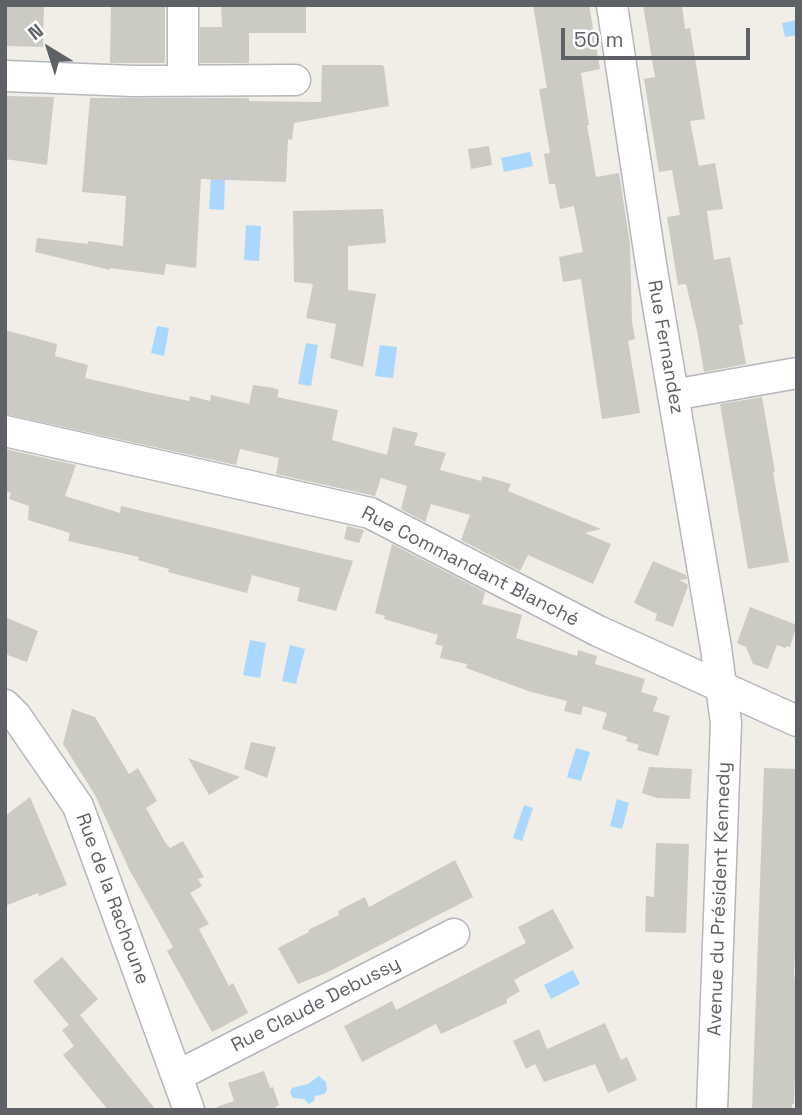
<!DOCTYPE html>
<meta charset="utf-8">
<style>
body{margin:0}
#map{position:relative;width:802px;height:1115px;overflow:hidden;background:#f0eee7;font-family:"Space Grotesk",sans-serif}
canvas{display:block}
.frame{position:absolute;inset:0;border:7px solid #5e6267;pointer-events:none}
.north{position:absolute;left:14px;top:14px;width:70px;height:70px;-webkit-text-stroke:5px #fff;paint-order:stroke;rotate:322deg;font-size:19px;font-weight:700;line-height:28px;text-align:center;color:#5e6267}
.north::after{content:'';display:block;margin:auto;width:24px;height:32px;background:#5e6267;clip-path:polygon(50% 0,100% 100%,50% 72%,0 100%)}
.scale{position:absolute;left:561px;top:28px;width:189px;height:32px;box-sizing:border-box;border:4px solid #5e6267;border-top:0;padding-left:9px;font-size:21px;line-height:24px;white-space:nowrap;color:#5e6267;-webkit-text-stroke:5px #fff;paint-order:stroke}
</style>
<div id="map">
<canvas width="802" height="1115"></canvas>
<div class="frame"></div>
<div class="north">N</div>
<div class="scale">50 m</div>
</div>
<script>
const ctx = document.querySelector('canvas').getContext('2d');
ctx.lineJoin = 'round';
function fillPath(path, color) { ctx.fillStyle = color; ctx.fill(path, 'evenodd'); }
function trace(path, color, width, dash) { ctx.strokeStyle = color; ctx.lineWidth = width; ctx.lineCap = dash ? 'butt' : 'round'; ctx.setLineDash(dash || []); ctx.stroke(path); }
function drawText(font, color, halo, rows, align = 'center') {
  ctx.font = font + ' "Space Grotesk",sans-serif'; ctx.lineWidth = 5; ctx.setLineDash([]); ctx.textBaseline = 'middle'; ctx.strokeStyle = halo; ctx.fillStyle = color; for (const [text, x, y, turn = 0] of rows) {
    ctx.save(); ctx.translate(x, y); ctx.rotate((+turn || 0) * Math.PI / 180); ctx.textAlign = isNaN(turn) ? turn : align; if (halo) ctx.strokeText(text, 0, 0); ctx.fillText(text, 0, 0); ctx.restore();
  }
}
fillPath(new Path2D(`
 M 797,20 L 797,35 L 785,37 L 782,23 Z
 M 530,152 L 533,166 L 504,172 L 501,158 Z
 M 211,176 L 225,177 L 224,210 L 209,209 Z
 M 246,225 L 261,226 L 259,261 L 244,260 Z
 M 157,326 L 169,328 L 164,356 L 151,353 Z
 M 306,343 L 318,345 L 311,386 L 298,384 Z
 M 380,345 L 397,347 L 393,378 L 375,376 Z
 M 250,640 L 266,643 L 260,678 L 243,675 Z
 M 290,645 L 305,649 L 296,684 L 282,681 Z
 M 576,748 L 590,752 L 581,781 L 567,777 Z
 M 617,799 L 629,803 L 622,829 L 610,826 Z
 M 524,805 L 533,808 L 522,841 L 513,838 Z
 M 573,970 L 580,984 L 551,999 L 544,985 Z
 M 319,1076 L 326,1082 L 327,1091 L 324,1094 L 315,1096 L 314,1101 L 309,1104 L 304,1099 L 293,1098 L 290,1093 L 292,1088 L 308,1084 Z`), '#aad7fd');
fillPath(new Path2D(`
 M 5,5 L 44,5 L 43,47 L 5,46 Z
 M 111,5 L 165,5 L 165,63 L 110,63 Z
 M 221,5 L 306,5 L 306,33 L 249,33 L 249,63 L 200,63 L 200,27 L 222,27 Z
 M 533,5 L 589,5 L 600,69 L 581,73 L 589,125 L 587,125 L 596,177 L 619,173 L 630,244 L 632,321 L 635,339 L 628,341 L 640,413 L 602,419 L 581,279 L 563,282 L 559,257 L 583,252 L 574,206 L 560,209 L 555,184 L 549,184 L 544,154 L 550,153 L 539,89 L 547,88 Z
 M 643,5 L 682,5 L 685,29 L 690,28 L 705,119 L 690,121 L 699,166 L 715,163 L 723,209 L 707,211 L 714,260 L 730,257 L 743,324 L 739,325 L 746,364 L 704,372 L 697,331 L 686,284 L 678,285 L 667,217 L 680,215 L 672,170 L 659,172 L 644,79 L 655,77 Z
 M 322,65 L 382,65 L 384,67 L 389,106 L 294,123 L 292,140 L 288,139 L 286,182 L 201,179 L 196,268 L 166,264 L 164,275 L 110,268 L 110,270 L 35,252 L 37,238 L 88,244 L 88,241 L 123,246 L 126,196 L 82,192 L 90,98 L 249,98 L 249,101 L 321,102 Z
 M 5,96 L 54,97 L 47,165 L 5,159 Z
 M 489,146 L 492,165 L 471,169 L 468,149 Z
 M 383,209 L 386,243 L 348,246 L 348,290 L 376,294 L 363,367 L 330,358 L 336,324 L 306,318 L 313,284 L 294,282 L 293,211 Z
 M 5,330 L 57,344 L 55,356 L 88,365 L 85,378 L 151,393 L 189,401 L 190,396 L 210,401 L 211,395 L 249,404 L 253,385 L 274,388 L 279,390 L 277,397 L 338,410 L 332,440 L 387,455 L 393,427 L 418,433 L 414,445 L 446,453 L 440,470 L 481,481 L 483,476 L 511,484 L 508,491 L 601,529 L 585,533 L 611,544 L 593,584 L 528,555 L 520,571 L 461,540 L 470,515 L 431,504 L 425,522 L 401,509 L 407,486 L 381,478 L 375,496 L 276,474 L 279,458 L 240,449 L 236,465 L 5,414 Z
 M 762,397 L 775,472 L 773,473 L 789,562 L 748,569 L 720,404 Z
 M 5,449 L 76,465 L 65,496 L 120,513 L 121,506 L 353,561 L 336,611 L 297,601 L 300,588 L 252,575 L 247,593 L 168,572 L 169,569 L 138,560 L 139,557 L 68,541 L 70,533 L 28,520 L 29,506 L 9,499 L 11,493 L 5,491 Z
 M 347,526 L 364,530 L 359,543 L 344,539 Z
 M 392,544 L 485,592 L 482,604 L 522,615 L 516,638 L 577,656 L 578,650 L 597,656 L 595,664 L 645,679 L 641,692 L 658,697 L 653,711 L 670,716 L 658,756 L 637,750 L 639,745 L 626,741 L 627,737 L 602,729 L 607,713 L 583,706 L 581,715 L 564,711 L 567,701 L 531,692 L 466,668 L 467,664 L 440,658 L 443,646 L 435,644 L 438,635 L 384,619 L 385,616 L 375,613 Z
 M 653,561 L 686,575 L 687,579 L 679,580 L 687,584 L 688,586 L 673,627 L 655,620 L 657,614 L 634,603 Z
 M 750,607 L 797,625 L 790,647 L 787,646 L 785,648 L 777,645 L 768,669 L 753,664 L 746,647 L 737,643 Z
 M 5,617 L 38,631 L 27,662 L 5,654 Z
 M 72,709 L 95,717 L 129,774 L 138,768 L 157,801 L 146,808 L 165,842 L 170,848 L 183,841 L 204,877 L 198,879 L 202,886 L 190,893 L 209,924 L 199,929 L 229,986 L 233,983 L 248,1013 L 212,1032 L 167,951 L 173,947 L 130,871 L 95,795 L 63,744 Z
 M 251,742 L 276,747 L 267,778 L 244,769 Z
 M 188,758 L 240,777 L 209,795 Z
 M 649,767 L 692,769 L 690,799 L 657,798 L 642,793 Z
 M 764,768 L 797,769 L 797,905 L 794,977 L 797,977 L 797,1017 L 794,1104 L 792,1104 L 792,1110 L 752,1110 Z
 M 30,797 L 67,885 L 39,896 L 38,893 L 5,906 L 5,816 Z
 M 656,843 L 689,844 L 686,933 L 645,932 L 646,896 L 654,897 Z
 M 455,860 L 473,897 L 326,973 L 298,984 L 278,948 L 309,932 L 308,930 L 339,915 L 338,911 L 365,897 L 369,907 Z
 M 553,909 L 574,948 L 514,980 L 520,991 L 507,999 L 507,1003 L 441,1034 L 436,1024 L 362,1062 L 344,1026 L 392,1001 L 396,1010 L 526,943 L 518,927 Z
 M 62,957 L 98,999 L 80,1015 L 156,1110 L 108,1110 L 63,1055 L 74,1046 L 62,1030 L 69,1025 L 33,981 Z
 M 605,1023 L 621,1060 L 627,1057 L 637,1080 L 608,1093 L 595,1064 L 544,1082 L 535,1064 L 526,1069 L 513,1041 L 539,1029 L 547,1049 Z
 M 264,1071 L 270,1088 L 273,1087 L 279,1105 L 275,1107 L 276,1110 L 218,1110 L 217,1107 L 234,1101 L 228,1083 Z`), '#cbcac3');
const minor = new Path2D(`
 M 612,5 L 651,264 L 716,648 L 726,723 L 712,1110
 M 5,76 L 133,81 L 295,80
 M 183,81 L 183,5
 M 673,395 L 797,373
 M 5,431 L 370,513 L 598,631 L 797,721
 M 5,705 L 16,716 L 78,806 L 189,1110
 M 177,1076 L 454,934`);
trace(minor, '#b4b7bb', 33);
trace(minor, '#fff', 30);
drawText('19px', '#5e6267', '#fff', [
 ["Rue Fernandez",665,347,80],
 ["Rue Commandant Blanché",470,567,27],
 ["Rue de la Rachoune",112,899,70],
 ["Avenue du Président Kennedy",720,899,-88],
 ["Rue Claude Debussy",316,1005,-27]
]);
</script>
